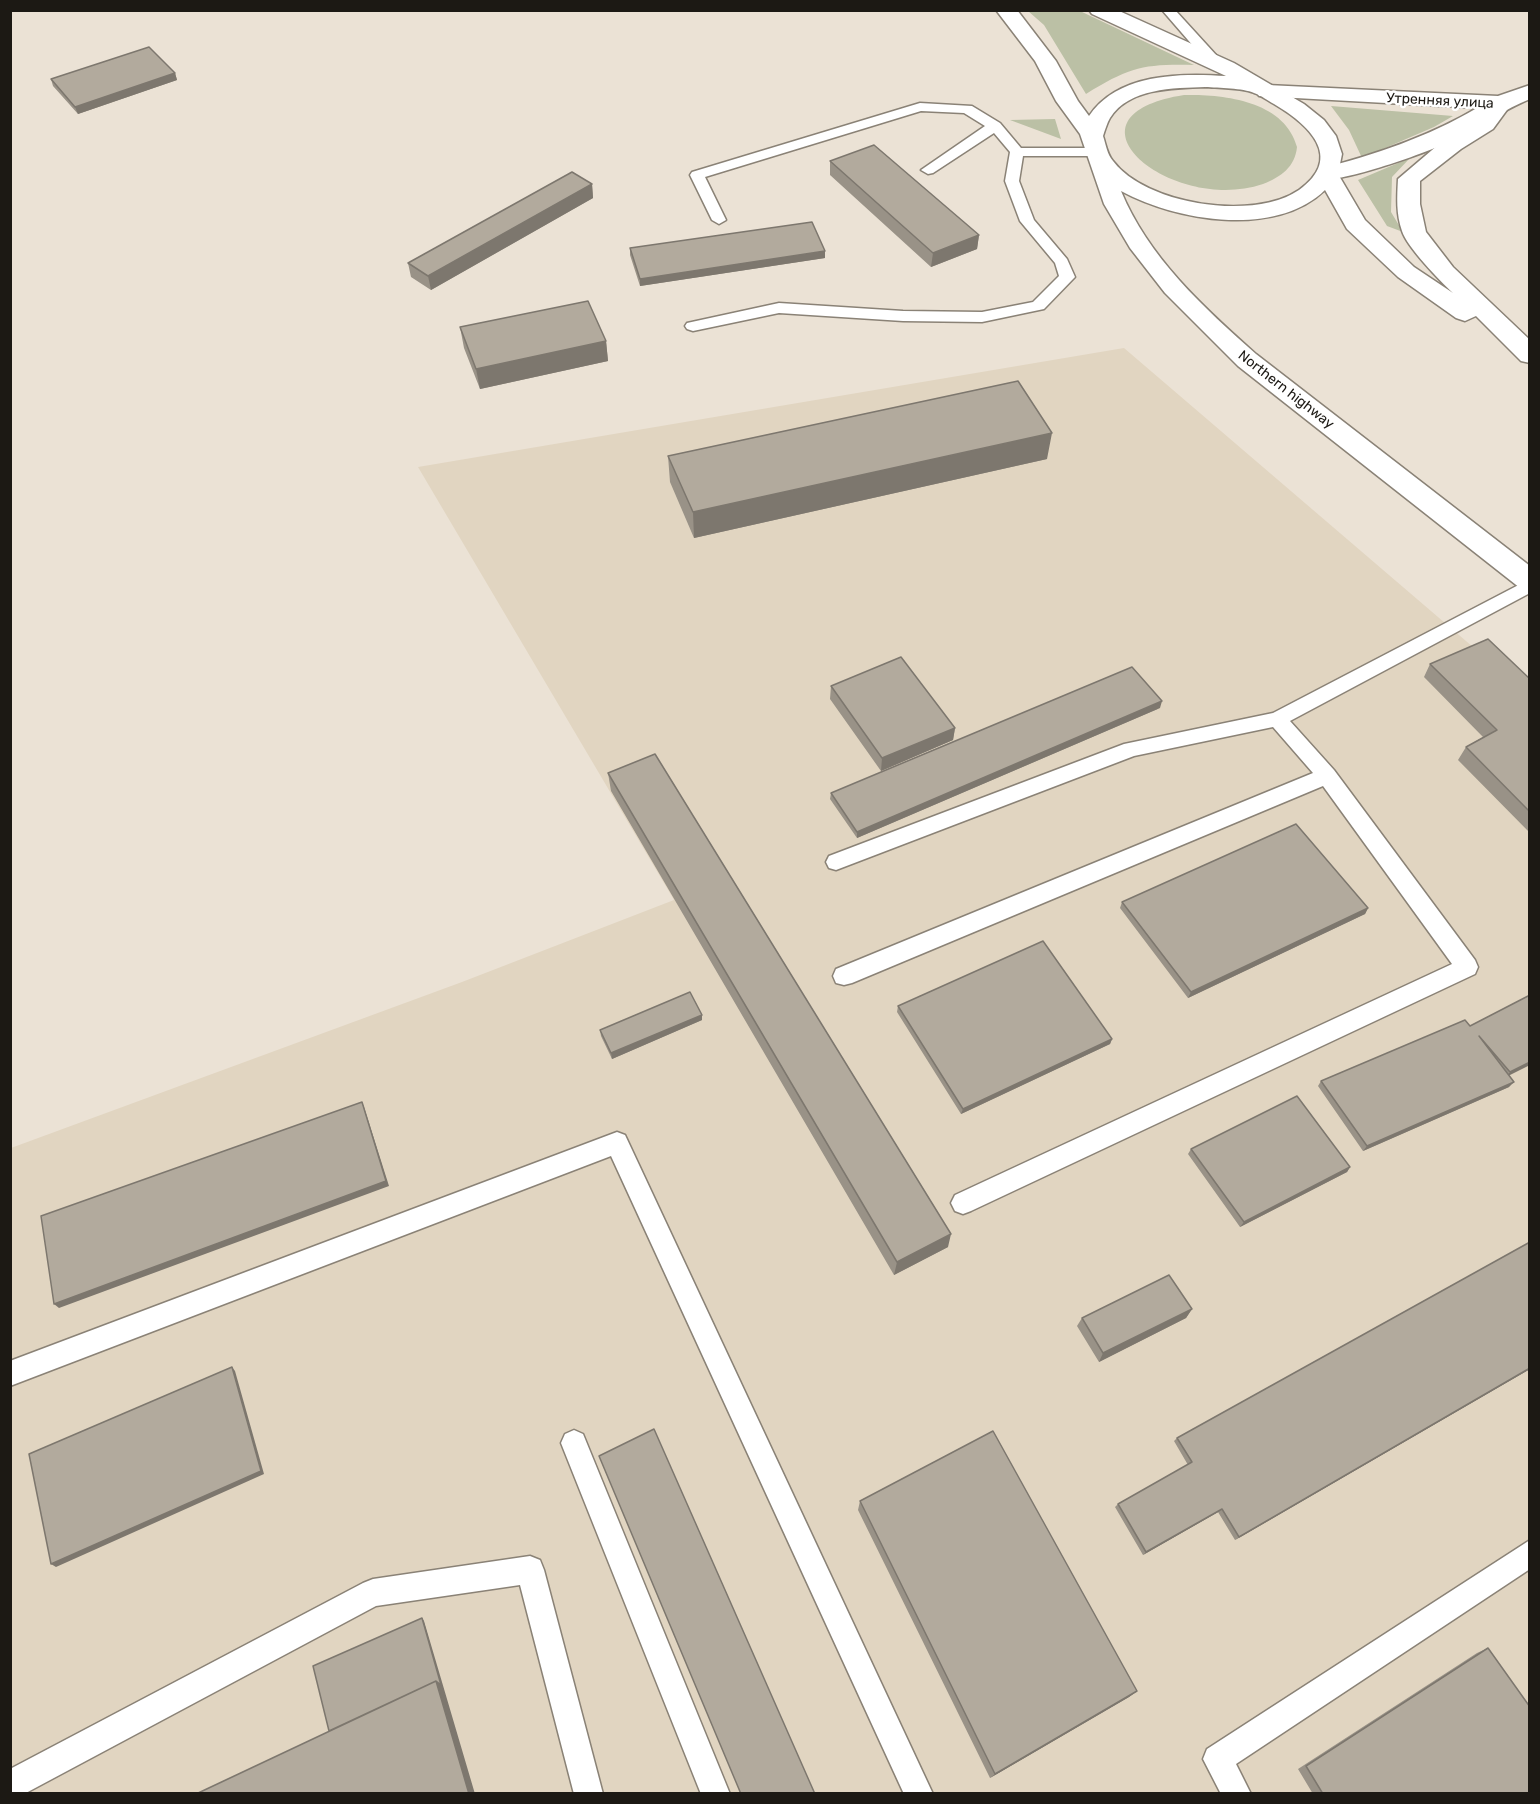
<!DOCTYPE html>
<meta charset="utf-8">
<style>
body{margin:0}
#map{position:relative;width:1540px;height:1804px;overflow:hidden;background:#ebe2d5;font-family:Rubik,sans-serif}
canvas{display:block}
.frame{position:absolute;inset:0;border:12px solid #1c1914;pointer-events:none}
</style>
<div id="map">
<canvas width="1540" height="1804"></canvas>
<div class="frame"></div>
</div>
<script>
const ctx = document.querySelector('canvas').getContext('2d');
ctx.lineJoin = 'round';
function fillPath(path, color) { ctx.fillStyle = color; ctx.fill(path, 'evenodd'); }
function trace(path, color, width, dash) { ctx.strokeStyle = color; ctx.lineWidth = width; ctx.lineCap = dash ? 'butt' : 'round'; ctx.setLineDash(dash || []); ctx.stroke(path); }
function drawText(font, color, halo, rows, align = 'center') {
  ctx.font = font + ' Rubik,sans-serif'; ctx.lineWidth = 5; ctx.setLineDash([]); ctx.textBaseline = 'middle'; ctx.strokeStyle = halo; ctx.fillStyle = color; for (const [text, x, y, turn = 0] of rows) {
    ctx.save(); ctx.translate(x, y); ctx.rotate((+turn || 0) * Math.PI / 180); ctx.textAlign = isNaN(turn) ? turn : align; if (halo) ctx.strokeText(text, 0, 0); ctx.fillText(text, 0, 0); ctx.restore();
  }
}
fillPath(new Path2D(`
 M 1124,348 L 1480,653 L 1529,700 L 1529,1793 L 11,1794 L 11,1148 L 462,982 L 674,900 L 418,467 Z`), '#e1d5c1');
fillPath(new Path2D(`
 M 1028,11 L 1080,11 L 1194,65 C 1143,64 1130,67 1086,94 L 1044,25 Z
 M 1184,95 C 1224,94 1285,101 1297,147 C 1295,167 1281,177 1263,184 C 1172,215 1051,116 1184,95 Z
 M 1331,106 L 1453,116 L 1434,127 L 1362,158 L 1349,130 Z
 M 1055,119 L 1061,139 L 1010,120 Z
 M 1410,158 L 1392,177 L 1391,212 L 1403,232 L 1387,226 L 1358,180 Z`), '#bbc0a5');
const lane = new Path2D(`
 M 1162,10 L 1175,10 L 1217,56 L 1219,59 L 1217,62 L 1207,62 Z
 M 920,103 L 972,106 L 1000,123 L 1021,148 L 1096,148 L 1103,152 L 1096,156 L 1023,156 L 1019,181 L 1034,220 L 1067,259 L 1075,277 L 1044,309 L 982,322 L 903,321 L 779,313 L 693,331 L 687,329 L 685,326 L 687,323 L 779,303 L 903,311 L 982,312 L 1033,302 L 1059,276 L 1055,263 L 1020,221 L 1005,181 L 1010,152 L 994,133 L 933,173 L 928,174 L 921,170 L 985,126 L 964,113 L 921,111 L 705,177 L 726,220 L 719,224 L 712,220 L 690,175 L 692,172 Z
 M 1530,579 L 1530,593 L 1290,721 L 1334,770 L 1475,960 L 1478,967 L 1475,974 L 971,1211 L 963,1214 L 955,1211 L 951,1203 L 955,1195 L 1452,964 L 1323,786 L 852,983 L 844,985 L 836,983 L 833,976 L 836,969 L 1313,773 L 1273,727 L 1134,756 L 836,870 L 829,868 L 826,862 L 829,856 L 1124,744 L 1273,713 Z
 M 617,1132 L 625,1135 L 933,1794 L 904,1794 L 611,1156 L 10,1386 L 10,1361 Z
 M 574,1430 L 583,1434 L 730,1794 L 701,1794 L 561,1443 L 565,1434 Z
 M 1530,1540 L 1530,1569 L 1236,1764 L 1251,1794 L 1221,1794 L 1203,1759 L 1207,1749 Z
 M 530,1556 L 540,1560 L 544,1570 L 603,1794 L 574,1794 L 520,1585 L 376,1606 L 24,1794 L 10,1794 L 10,1769 L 363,1583 L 373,1579 Z`);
const secondary = new Path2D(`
 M 1267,85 L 1498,96 L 1530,85 L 1530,99 C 1505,109 1484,124 1460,137 C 1438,149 1341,184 1319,179 L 1316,174 L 1319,169 C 1374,155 1428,137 1477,108 L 1259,96 L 1256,91 L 1259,86 Z`);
const primary = new Path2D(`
 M 996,10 L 1017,10 L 1056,61 L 1078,101 L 1089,116 C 1118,73 1180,73 1226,76 L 1092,14 L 1089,10 L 1117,10 L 1234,63 L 1304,104 L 1324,120 L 1336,136 L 1342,154 L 1338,174 L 1365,220 L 1414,267 L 1453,293 C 1440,281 1407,247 1402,231 C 1396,214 1397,197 1398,179 L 1445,139 L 1477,119 L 1493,98 L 1501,97 L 1509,98 L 1512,103 L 1493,129 L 1461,149 L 1420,181 L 1420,204 L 1426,232 L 1453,267 L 1530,340 L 1530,363 L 1521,361 L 1476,316 L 1465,321 L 1456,318 L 1398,277 L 1347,229 L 1325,190 C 1276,238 1176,221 1121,191 C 1148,257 1204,308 1256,354 L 1530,566 L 1530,591 L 1520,588 L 1238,366 L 1165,293 L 1130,248 L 1104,204 L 1080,134 L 1056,101 L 1035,61 ZM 1205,87 C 1219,88 1243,88 1254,93 C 1261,95 1268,101 1274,104 C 1308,124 1345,157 1299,190 C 1254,221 1146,205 1113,161 C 1107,154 1106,145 1103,136 C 1105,130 1107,123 1110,118 C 1129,88 1174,88 1205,87 Z`);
trace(lane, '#8a8276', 3);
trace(secondary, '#8a8276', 3);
trace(primary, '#8a8276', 3);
fillPath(lane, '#fff');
fillPath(secondary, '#fff');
fillPath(primary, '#fff');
fillPath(new Path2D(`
 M 175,73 L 177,80 L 78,114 L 53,86 L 51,79 Z
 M 830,161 L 979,235 L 977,249 L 931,267 L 830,175 Z
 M 592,184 L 593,198 L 431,290 L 411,277 L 408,263 Z
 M 630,248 L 825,258 L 640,286 L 630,255 Z
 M 460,327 L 606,341 L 608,361 L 480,389 L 464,348 Z
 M 668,456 L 1047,459 L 694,538 L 670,482 Z
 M 1430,664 L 1530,679 L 1530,833 L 1458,760 L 1466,747 L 1483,737 L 1424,677 Z
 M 831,686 L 955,728 L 953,740 L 881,771 L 830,699 Z
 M 1160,708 L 857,838 L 830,799 L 831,793 Z
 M 608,773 L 948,1247 L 894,1275 L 611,791 Z
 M 1122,902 L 1368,908 L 1365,914 L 1188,998 L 1120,908 Z
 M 1530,995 L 1509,1075 L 1509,1087 L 1363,1151 L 1318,1086 L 1321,1081 L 1470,1026 Z
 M 898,1006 L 1112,1039 L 1110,1044 L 961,1114 L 897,1012 Z
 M 702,1015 L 702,1020 L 612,1059 L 601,1036 L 600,1030 Z
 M 1191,1149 L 1350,1167 L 1347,1172 L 1240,1227 L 1188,1154 Z
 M 1192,1309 L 1186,1318 L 1099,1362 L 1077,1326 L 1082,1318 Z
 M 1530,1369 L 1235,1540 L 1218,1512 L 1143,1555 L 1115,1507 L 1118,1504 L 1188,1465 L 1174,1441 L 1177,1438 Z
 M 860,1501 L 1137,1691 L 1129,1697 L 990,1778 L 858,1510 Z
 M 1488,1648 L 1530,1794 L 1313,1794 L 1298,1769 L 1477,1653 Z`), '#999287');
fillPath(new Path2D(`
 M 175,73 L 177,80 L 78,114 L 75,107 Z
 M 592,184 L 593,198 L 431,290 L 428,276 Z
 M 979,235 L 977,249 L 931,267 L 933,253 Z
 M 825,251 L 825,258 L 640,286 L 640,279 Z
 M 606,341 L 608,361 L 480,389 L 476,369 Z
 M 1052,433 L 1047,459 L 694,538 L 693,512 Z
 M 1162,701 L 1160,708 L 857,838 L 857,832 Z
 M 955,728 L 953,740 L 881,771 L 882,758 Z
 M 1368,908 L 1365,914 L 1188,998 L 1191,992 Z
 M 702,1015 L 702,1020 L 612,1059 L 611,1053 Z
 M 1112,1039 L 1110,1044 L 961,1114 L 963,1109 Z
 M 1530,1062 L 1530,1065 L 1506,1077 L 1510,1072 Z
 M 1514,1082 L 1509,1087 L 1363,1151 L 1367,1146 Z
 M 362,1102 L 364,1107 L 389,1186 L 59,1308 L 54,1304 Z
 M 1350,1167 L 1347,1172 L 1240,1227 L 1244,1222 Z
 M 951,1234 L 948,1247 L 894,1275 L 897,1262 Z
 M 1192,1309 L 1186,1318 L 1099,1362 L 1103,1353 Z
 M 232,1367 L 235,1371 L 264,1474 L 56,1567 L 51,1564 Z
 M 1530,1368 L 1530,1369 L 1235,1540 L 1239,1537 Z
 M 1222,1509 L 1218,1512 L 1143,1555 L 1146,1552 Z
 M 422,1618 L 424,1621 L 475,1794 L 469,1794 L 436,1681 Z
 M 1137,1691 L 1129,1697 L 990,1778 L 995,1774 Z`), '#7d776e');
const building = new Path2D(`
 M 149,47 L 175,73 L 75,107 L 51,79 Z
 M 874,145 L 979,235 L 933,253 L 830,161 Z
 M 572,172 L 592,184 L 428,276 L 408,263 Z
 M 812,222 L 825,251 L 640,279 L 630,248 Z
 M 588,301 L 606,341 L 476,369 L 460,327 Z
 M 1018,381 L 1052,433 L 693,512 L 668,456 Z
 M 1488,639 L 1530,679 L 1530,812 L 1466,747 L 1497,730 L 1430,664 Z
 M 901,657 L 955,728 L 882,758 L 831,686 Z
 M 1132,667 L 1162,701 L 857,832 L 831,793 Z
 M 655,754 L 951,1234 L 897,1262 L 608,773 Z
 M 1296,824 L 1368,908 L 1191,992 L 1122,902 Z
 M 1043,941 L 1112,1039 L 963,1109 L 898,1006 Z
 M 690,992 L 702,1015 L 611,1053 L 600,1030 Z
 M 1530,995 L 1530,1062 L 1510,1072 L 1479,1036 L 1514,1082 L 1367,1146 L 1321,1081 L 1465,1020 L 1470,1026 Z
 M 1297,1096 L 1350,1167 L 1244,1222 L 1191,1149 Z
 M 362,1102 L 386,1181 L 54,1304 L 41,1216 Z
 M 1530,1242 L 1530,1368 L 1239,1537 L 1222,1509 L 1146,1552 L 1118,1504 L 1192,1462 L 1177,1438 Z
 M 1169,1275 L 1192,1309 L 1103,1353 L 1082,1318 Z
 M 232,1367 L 261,1471 L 51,1564 L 29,1454 Z
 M 654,1429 L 815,1794 L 741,1794 L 599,1456 Z
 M 993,1431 L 1137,1691 L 995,1774 L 860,1501 Z
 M 422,1618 L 441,1685 L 436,1681 L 329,1731 L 313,1666 Z
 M 1488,1648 L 1530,1707 L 1530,1794 L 1323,1794 L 1306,1766 Z
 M 436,1681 L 469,1794 L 196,1794 Z`);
fillPath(building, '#b2aa9d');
trace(building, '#7d776e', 1.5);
drawText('14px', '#1c1914', '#fff', [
 ["Утренняя улица",1440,101,3],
 ["Northern highway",1286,390,38]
]);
</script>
